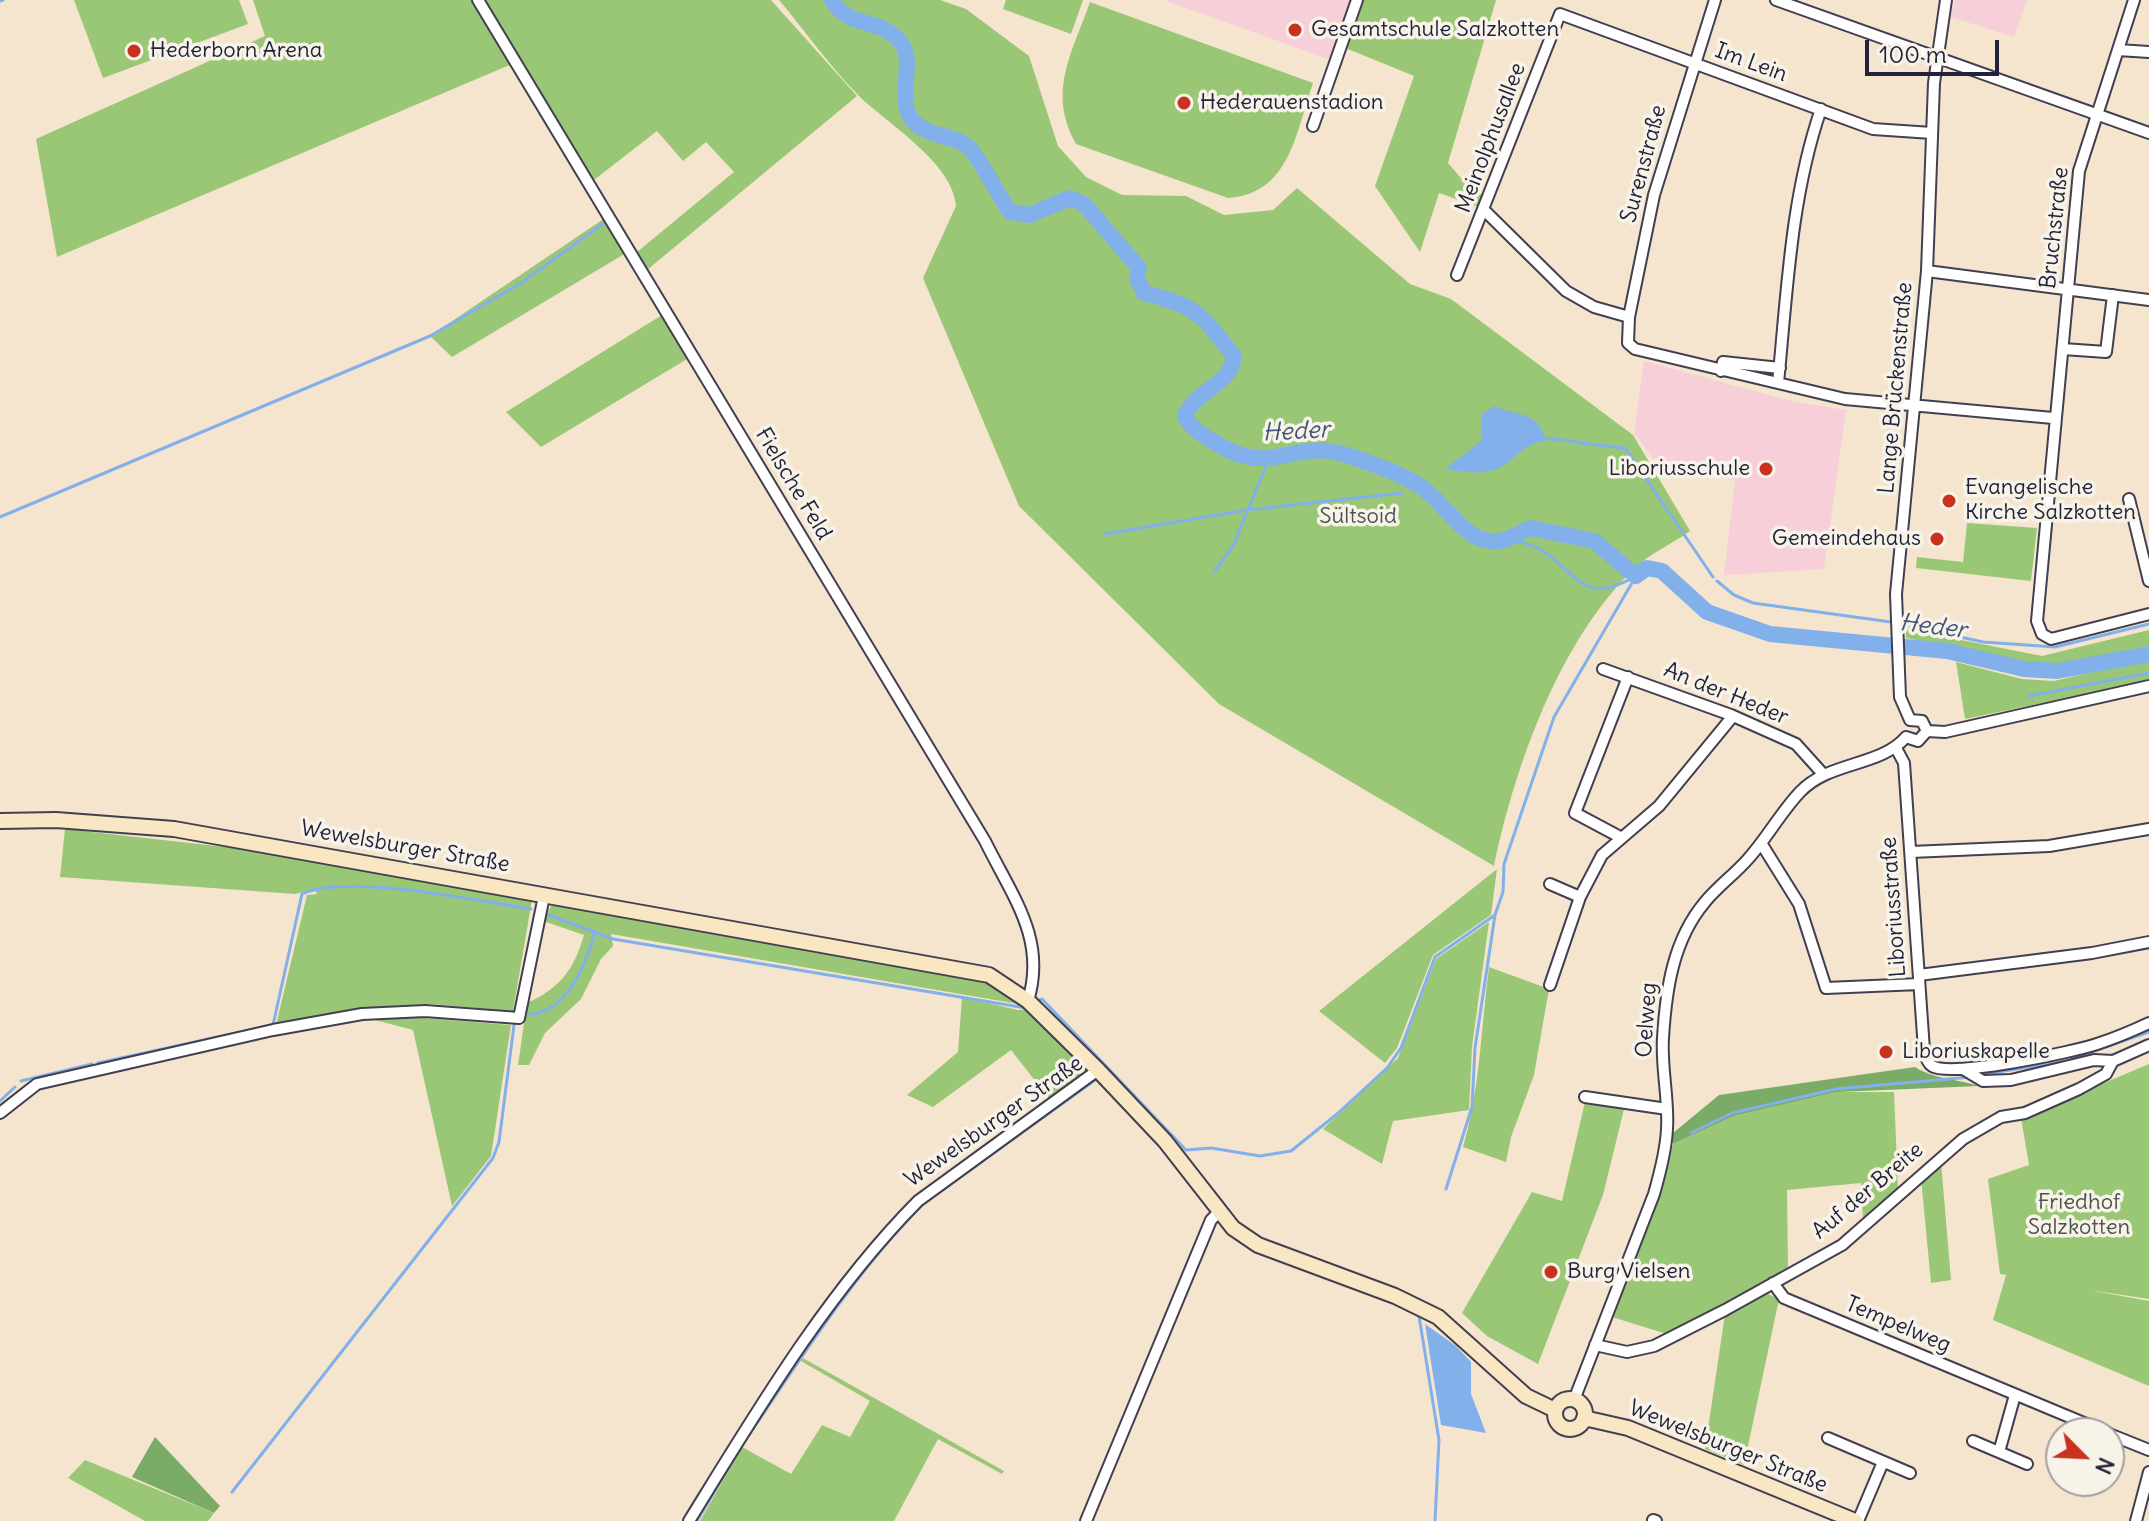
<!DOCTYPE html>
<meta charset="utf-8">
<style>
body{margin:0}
#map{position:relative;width:2149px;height:1521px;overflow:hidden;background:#f5e5ce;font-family:Delius,sans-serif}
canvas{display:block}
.north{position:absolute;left:2045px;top:1417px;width:80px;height:80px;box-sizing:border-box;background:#f7f3e8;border:2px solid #a29fa3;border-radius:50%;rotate:114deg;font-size:22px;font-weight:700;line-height:32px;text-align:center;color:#22223b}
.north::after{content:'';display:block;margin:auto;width:28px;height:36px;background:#c8321e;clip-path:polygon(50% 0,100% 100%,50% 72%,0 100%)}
.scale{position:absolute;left:1865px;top:40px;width:134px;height:36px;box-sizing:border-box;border:4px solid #22223b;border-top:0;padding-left:10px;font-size:24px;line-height:28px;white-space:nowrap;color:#22223b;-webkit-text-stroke:6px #f7f3e8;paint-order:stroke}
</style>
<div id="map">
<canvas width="2149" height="1521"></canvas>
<div class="north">N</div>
<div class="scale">100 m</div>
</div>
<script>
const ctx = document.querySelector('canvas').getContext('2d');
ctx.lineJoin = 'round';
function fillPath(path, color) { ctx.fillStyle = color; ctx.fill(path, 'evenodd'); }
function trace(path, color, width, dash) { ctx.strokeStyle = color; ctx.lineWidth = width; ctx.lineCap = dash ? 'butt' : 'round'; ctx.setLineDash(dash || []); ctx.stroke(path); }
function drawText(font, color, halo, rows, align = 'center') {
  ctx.font = font + ' Delius,sans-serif'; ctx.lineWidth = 7; ctx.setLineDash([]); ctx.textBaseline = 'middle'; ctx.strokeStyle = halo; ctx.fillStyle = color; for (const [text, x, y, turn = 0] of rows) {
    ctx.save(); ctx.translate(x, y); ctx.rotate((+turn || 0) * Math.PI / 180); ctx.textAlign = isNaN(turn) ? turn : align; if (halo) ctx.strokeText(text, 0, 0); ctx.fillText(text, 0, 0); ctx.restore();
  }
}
fillPath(new Path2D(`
 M 1164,0 L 1352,0 L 1331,60 Z
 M 1955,0 L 2027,0 L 2014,37 L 1951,17 Z
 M 1644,361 L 1795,402 L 1846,410 L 1824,569 L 1724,575 L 1735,481 L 1652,457 L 1634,433 Z`), '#f6cfd8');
fillPath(new Path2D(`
 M 74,0 L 239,0 L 248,24 L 103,78 Z
 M 253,0 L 771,0 L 857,96 L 647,270 L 637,252 L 734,172 L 706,142 L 683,161 L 657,131 L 594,180 L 519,61 L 57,257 L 36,139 L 265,36 Z
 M 779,0 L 940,0 L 966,9 L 1029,56 L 1058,146 L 1086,177 L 1122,195 L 1186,196 L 1224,215 L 1273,210 L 1297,188 L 1410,284 L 1451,299 L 1633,435 L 1690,531 C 1672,544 1649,554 1634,569 C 1559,641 1515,766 1494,866 L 1219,704 L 1019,506 L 923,278 L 956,206 C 953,163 888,124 859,96 C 830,67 806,32 779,0 Z
 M 1006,0 L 1083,0 L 1071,34 L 1003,9 Z
 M 1361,0 L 1496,0 L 1448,163 L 1472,191 L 1486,196 L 1482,208 L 1439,193 L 1420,252 L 1375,186 L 1414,76 L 1343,47 Z
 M 1090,2 L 1313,83 C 1296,132 1290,194 1228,198 L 1076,144 C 1047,91 1072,54 1090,2 Z
 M 605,218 L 626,253 L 452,357 L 430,336 Z
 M 662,315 L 687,359 L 541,447 L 506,412 Z
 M 1967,523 L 2037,528 L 2031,581 L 1916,568 L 1917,557 L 1963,562 Z
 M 1906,629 L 2042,656 L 2149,630 L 2149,646 L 2050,667 L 1906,638 Z
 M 2149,659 L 2149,681 L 1965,719 L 1956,662 L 2022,679 L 2054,681 Z
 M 65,829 L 261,851 L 532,900 L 513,1011 L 430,1004 L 393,1006 L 276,1025 L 307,895 L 317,894 L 315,889 L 295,894 L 60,877 Z
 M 1497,869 L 1491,915 L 1433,955 L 1397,1048 L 1385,1063 L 1319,1011 Z
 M 552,904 L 984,980 L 1024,1005 L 611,934 L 613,946 L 601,959 L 581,999 L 545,1033 L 529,1065 L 518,1065 L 527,1003 C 560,988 574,970 584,935 L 543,921 Z
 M 1489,922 L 1472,1047 L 1469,1110 L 1393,1121 L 1382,1164 L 1323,1129 L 1398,1058 L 1436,959 Z
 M 1489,967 L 1549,989 L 1534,1075 L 1511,1137 L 1506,1162 L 1463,1147 C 1480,1089 1481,1028 1489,967 Z
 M 962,997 L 1018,1010 L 1029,1009 L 1087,1067 L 1087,1073 L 1051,1101 L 1011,1050 L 933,1107 L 907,1095 L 958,1052 Z
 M 400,1016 L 511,1025 L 491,1156 L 452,1206 L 413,1030 L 371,1019 Z
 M 2149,1064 L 2149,1299 L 2089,1290 L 2149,1301 L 2149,1386 L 1993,1320 L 2006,1275 L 2000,1274 L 1988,1179 L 2029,1165 L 2021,1118 Z
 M 1837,1092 L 1894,1092 L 1898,1190 L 1863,1219 L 1861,1183 L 1787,1190 L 1788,1269 L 1670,1335 L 1612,1317 L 1659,1195 L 1673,1144 L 1734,1116 Z
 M 1585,1102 L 1624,1109 L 1603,1195 L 1538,1364 L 1487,1336 L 1462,1313 L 1532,1192 L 1562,1201 Z
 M 1941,1162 L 1951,1280 L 1931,1283 L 1921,1178 Z
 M 1764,1292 L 1779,1299 L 1744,1465 L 1705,1449 L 1725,1314 Z
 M 803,1358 L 1004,1471 L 1002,1474 L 938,1439 L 894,1521 L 700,1521 L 742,1447 L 791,1474 L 822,1425 L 850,1437 L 870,1401 L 801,1361 Z
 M 85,1460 L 214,1513 L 208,1521 L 145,1521 L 68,1478 Z`), '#9ac776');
fillPath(new Path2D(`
 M 1915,1067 C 1933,1079 1958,1079 1979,1086 L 1837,1092 L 1734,1116 L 1673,1144 L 1673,1133 L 1719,1095 Z
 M 155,1437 L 220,1506 L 214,1513 L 132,1477 Z`), '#7bac67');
fillPath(new Path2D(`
 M 1494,406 C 1515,416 1541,411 1545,441 C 1528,443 1520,453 1507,463 C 1489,477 1466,472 1445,469 L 1481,441 L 1482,414 Z
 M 1425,1324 L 1456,1346 L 1471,1362 L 1471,1394 L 1486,1433 L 1441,1425 Z`), '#81b0eb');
trace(new Path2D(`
 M 0,1 L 3,0
 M 1545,438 L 1577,442
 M 1580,443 L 1625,448 L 1713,577
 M 0,517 L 430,336 L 521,283 L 604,223
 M 1105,534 L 1247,510 L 1402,493
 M 1513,540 C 1523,543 1534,545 1543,551 C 1578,575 1585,606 1634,577
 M 1214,572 L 1233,546 L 1269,459
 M 1717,581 L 1734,595 L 1753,603 L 1891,622
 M 1905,625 L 1983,642 L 2055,647 L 2149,624
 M 2029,696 L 2149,673
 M 549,915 L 613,939 L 1026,1008
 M 1037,1001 L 1042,999 L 1186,1150 L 1211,1148 L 1260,1156 L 1291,1151 L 1337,1114 L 1387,1068 L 1401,1048 L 1435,957 L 1495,915 L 1503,892 L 1504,864 L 1554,717 L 1636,576
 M 530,1014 C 567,1013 588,960 595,931
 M 98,1063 L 273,1025 L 302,894 C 351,873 475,901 531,909
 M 1979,1075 L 2066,1061 L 2149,1032
 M 21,1081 L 92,1064
 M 0,1101 L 15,1087
 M 1691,1133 L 1732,1113 L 1836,1089 L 1971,1077
 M 1446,1189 L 1472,1107 L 1475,1048 L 1495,915
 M 1419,1316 L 1439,1440 L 1435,1521
 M 744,1442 C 800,1360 853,1275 923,1204 L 1095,1080
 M 232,1492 L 493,1158 L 499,1142 L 514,1025
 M 697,1521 L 738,1452`), '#81b0eb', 3);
trace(new Path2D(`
 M 832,0 C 846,28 880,18 899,40 C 918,61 895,94 911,118 C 923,136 949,134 966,145 C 976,151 1000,198 1010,212 L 1029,215 L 1070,198 L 1084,204 L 1139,268 L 1137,278 L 1144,293 C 1197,306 1201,314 1234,356 C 1231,387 1195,389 1185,416 C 1191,429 1200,433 1211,440 C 1272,481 1292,437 1346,455 C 1372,463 1397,472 1420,486 C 1441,499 1462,536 1485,540 C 1505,545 1514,534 1531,528 L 1594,541 L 1636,576 L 1647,568 L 1662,571 L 1707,612 L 1770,634 L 1947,651 L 2024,669 L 2057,671 L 2149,654`), '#81b0eb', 16);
const street = new Path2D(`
 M 478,0 L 985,841 C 1012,896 1047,939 1028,1001
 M 1715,0 L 1654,195 L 1629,317 L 1628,343 L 1635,349 L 1845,399 L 2053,418
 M 1776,0 L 2149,133
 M 2134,0 L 2079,171 L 2037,621 L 2042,634 L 2051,639 L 2149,614
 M 2118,50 L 2149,52
 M 1313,126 L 1357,0
 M 1484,210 L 1566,291 L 1594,307 L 1629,317
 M 1927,271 L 2149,300
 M 1457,275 L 1560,14 L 1873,129 L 1932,133
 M 2063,349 L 2106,352 L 2113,295
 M 1721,371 L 1723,362 L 1780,368
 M 1778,383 C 1787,292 1791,196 1821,109
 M 2129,499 L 2149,581
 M 1603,669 L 1731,715 L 1796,744 L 1823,774
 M 1910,720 L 1900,697 L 1896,594 L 1927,271 L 1934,83 L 1946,0
 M 1910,720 L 1922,721 L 1927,731
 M 1927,731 L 1945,732 L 2149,686
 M 1906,737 L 1918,741 L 1927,731
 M 1896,748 L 1904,763 L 1924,1050 C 1926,1056 1927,1063 1932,1066 C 1951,1078 2073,1052 2097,1044 C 2115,1038 2132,1031 2149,1023
 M 1620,837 L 1575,813 L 1628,677
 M 1761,843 L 1799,904 L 1826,988 L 1919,984
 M 1911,852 L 2049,846 L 2149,829
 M 1550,884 L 1580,897
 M 1919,975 L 2092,953 L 2149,942
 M 1550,985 L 1580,897 L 1602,855 L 1659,806 L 1733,716
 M 1963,1069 L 1983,1081 L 2011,1080 L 2094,1060 L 2113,1061 L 2149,1045
 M 1585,1097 L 1667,1109
 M 0,1113 L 37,1084 L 273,1030 L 362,1014 L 425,1011 L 519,1018 L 544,896
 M 1773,1283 L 1784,1298 L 2108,1433
 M 1595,1345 L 1627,1352 L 1654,1346 L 1725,1310 L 1842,1245 L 1963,1139 L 2001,1117 L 2025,1113 L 2079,1089 L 2106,1074 L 2113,1061
 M 1574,1400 L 1654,1194 C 1660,1173 1666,1151 1667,1129 C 1669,1099 1661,1068 1663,1038 C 1666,989 1673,940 1705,902 C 1718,886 1735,874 1748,859 C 1767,838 1781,812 1800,792 C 1829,761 1880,767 1906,737
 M 2109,1434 L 2149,1450
 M 1828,1438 L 1910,1473
 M 1973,1441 L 2027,1464
 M 1999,1452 L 2015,1395
 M 1653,1520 L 1656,1521
 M 689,1521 C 757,1411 826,1294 918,1201 L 1098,1070
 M 1086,1521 L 1211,1220 L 1219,1212
 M 1858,1521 L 1883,1462
 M 2136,1521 L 2149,1472`);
const secondary = new Path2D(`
 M 0,821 L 56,820 L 174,829 L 989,975 L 1028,1001 L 1098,1070 L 1165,1141 L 1233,1228 L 1258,1245 L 1395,1296 L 1438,1317 L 1526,1396 L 1555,1410
 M1555 1414a15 15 0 1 1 30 0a15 15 0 1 1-30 0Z
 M 1584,1418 L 1628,1428 L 1855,1521`);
trace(street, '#423f51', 14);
trace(secondary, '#423f51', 18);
trace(street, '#fff', 10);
trace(secondary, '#f9e7c3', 14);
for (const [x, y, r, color] of [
 [1295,30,8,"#c8321e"],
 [134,51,8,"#c8321e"],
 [1184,103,8,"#c8321e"],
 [1766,469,8,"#c8321e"],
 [1949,501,8,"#c8321e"],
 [1937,539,8,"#c8321e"],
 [1886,1052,8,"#c8321e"],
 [1551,1272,8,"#c8321e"]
]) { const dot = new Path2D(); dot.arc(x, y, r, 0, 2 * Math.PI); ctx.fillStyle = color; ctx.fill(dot); trace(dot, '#f7f3e8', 3); }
drawText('22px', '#22223b', '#f7f3e8', [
 ["Gesamtschule Salzkotten",1311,30],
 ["Hederborn Arena",150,51],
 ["Hederauenstadion",1200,103],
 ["Liboriusschule",1750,469,"right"],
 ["Evangelische",1965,488],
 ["Kirche Salzkotten",1965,513],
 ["Gemeindehaus",1921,539,"right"],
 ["Liboriuskapelle",1902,1052],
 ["Burg Vielsen",1567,1272]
], 'left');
drawText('22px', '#22223b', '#f7f3e8', [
 ["Im Lein",1751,63,20],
 ["Meinolphusallee",1491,138,-69],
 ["Surenstraße",1644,164,-75],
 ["Bruchstraße",2055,228,-84],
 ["Lange Brückenstraße",1896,388,-85],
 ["Fielsche Feld",793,484,59],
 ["An der Heder",1726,694,22],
 ["Wewelsburger Straße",405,847,10],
 ["Liboriusstraße",1894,907,-94],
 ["Oelweg",1647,1020,-86],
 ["Wewelsburger Straße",994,1122,-35],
 ["Auf der Breite",1868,1191,-40],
 ["Tempelweg",1898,1325,23],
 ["Wewelsburger Straße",1728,1447,22]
]);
drawText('22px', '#46544d', '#f7f3e8', [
 ["Sültsoid",1358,517],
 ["Friedhof",2079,1203],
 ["Salzkotten",2079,1228]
]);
drawText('italic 24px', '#435479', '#f7f3e8', [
 ["Heder",1296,432,-3],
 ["Heder",1933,627,7]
]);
</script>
